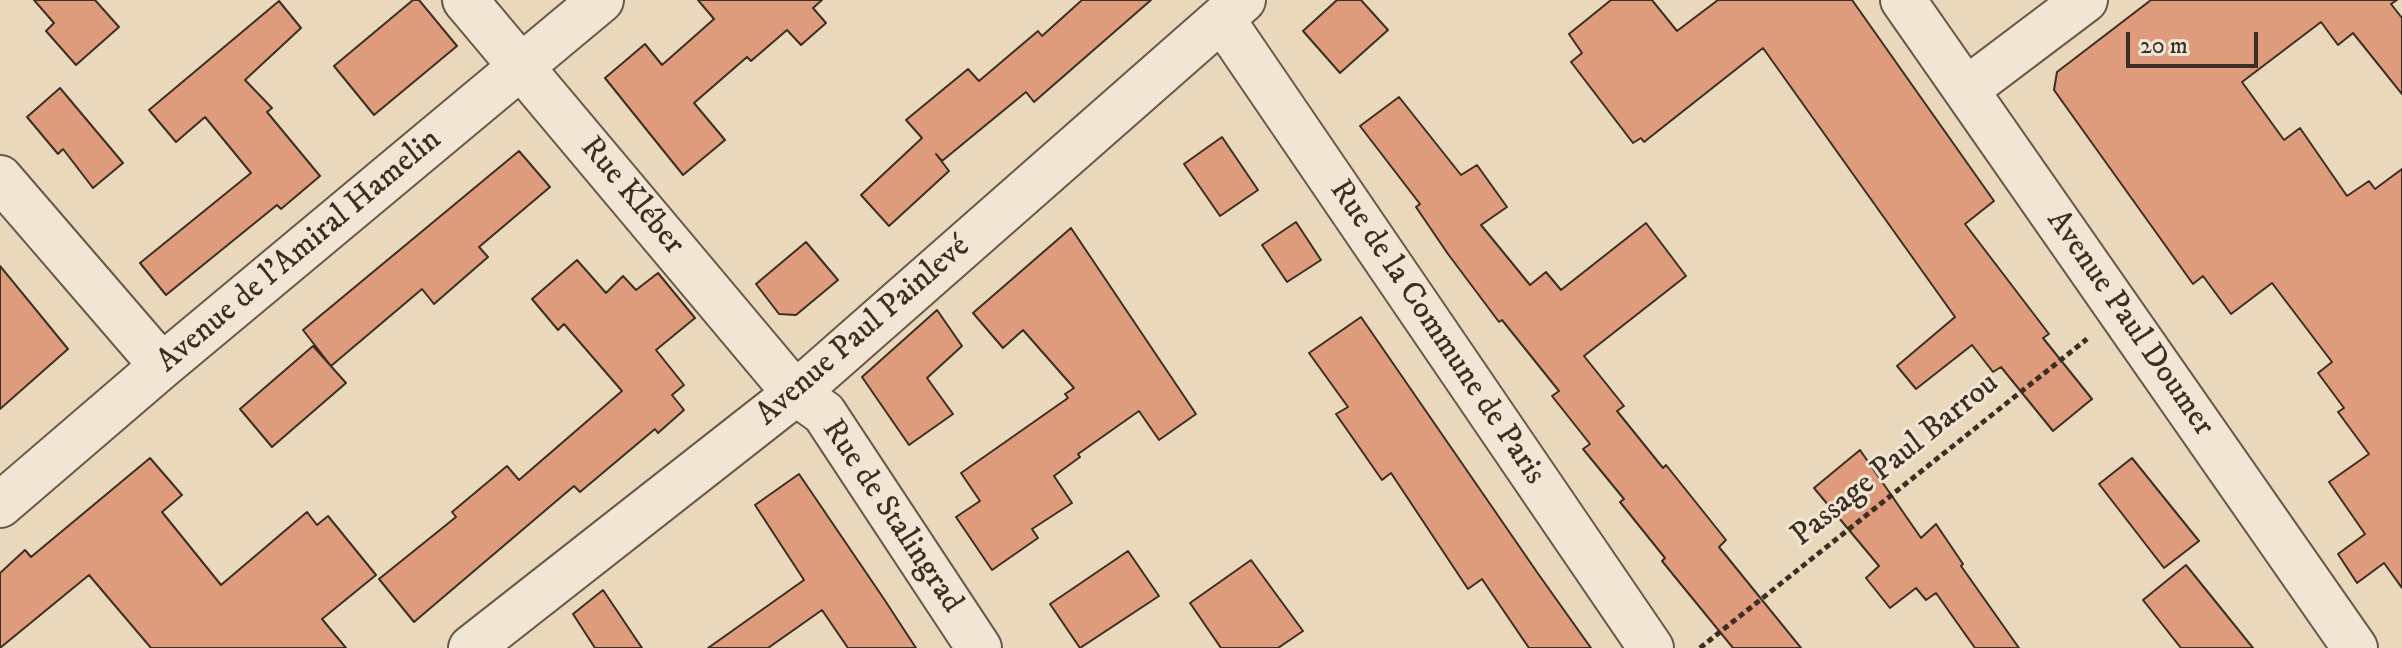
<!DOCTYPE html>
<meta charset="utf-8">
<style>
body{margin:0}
#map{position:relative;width:2402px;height:648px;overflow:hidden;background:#ead8bd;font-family:"IM FELL DW Pica",serif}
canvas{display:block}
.scale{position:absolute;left:2126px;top:32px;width:132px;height:36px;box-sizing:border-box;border:4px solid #3c2e22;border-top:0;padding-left:10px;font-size:24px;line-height:28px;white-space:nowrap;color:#3c2e22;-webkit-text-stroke:6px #f1e6d4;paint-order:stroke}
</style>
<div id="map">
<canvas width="2402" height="648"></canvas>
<div class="scale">20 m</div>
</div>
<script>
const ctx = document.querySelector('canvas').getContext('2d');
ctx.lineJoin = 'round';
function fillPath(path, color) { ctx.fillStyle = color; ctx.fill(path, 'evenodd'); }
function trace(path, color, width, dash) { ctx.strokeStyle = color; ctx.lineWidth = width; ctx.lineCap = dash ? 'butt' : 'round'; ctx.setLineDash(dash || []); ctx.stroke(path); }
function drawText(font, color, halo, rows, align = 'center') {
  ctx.font = font + ' "IM FELL DW Pica",serif'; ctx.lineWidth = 6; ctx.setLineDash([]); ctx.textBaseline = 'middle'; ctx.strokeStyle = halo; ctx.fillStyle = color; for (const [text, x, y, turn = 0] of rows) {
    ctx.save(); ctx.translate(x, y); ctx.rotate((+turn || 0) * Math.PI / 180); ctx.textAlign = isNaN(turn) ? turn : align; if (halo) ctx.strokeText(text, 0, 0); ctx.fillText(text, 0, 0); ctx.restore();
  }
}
const building = new Path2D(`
 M 34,0 L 95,0 L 119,27 L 76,65 L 46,31 L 54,23 Z
 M 413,0 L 419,0 L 457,46 L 374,115 L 334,66 Z
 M 698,0 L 822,0 L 813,8 L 826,23 L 801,45 L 787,30 L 751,61 L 747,57 L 694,103 L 725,140 L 683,175 L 605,78 L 645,44 L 662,65 L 714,19 Z
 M 1082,0 L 1151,0 L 1034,102 L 1026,92 L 942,161 L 936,154 L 949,171 L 889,226 L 861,195 L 922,138 L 906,120 L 968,69 L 979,81 L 1038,31 L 1042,36 Z
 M 1337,0 L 1361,0 L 1388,30 L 1340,73 L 1303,31 Z
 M 1611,0 L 1652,0 L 1677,31 L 1718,0 L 1852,0 L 1994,201 L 1965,224 L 2049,334 L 2043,338 L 2092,399 L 2053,431 L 2001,367 L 1993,372 L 1972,345 L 1916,389 L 1897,366 L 1955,317 L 1763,48 L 1644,142 L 1641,138 L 1633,143 L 1571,62 L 1582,53 L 1569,34 Z
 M 2151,0 L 2397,0 L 2391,4 L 2402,18 L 2402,94 L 2353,33 L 2338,45 L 2321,22 L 2242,82 L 2284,140 L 2300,128 L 2347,196 L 2369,181 L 2375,189 L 2402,169 L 2402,588 L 2384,563 L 2357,583 L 2338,554 L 2365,534 L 2329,482 L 2369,454 L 2338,412 L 2344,408 L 2318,373 L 2332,362 L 2272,283 L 2231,314 L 2203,276 L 2193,284 L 2054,90 L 2057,72 Z
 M 279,1 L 301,28 L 245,80 L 272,108 L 267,112 L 320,176 L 281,209 L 277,205 L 166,295 L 140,263 L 251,173 L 205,117 L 176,142 L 149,110 Z
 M 60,88 L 123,163 L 93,188 L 63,149 L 58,154 L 27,117 Z
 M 1399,97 L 1461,175 L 1477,165 L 1507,207 L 1481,225 L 1530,285 L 1546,272 L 1561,290 L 1646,223 L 1686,276 L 1584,356 L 1624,406 L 1617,411 L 1663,468 L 1666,465 L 1726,540 L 1719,547 L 1801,648 L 1733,648 L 1662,561 L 1665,558 L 1620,502 L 1624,499 L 1583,449 L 1590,444 L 1552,396 L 1559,391 L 1502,320 L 1499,322 L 1448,254 L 1416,207 L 1420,204 L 1360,126 Z
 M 1222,137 L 1258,190 L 1220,216 L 1184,164 Z
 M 519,151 L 550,187 L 479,247 L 488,257 L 434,304 L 422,289 L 331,366 L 303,330 Z
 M 1296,222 L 1321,260 L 1287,282 L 1262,245 Z
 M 1071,228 L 1196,414 L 1159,440 L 1139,411 L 1078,454 L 1080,457 L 1054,476 L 1072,503 L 1032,529 L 1038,538 L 992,570 L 956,517 L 980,501 L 961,473 L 1068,398 L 1065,394 L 1074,388 L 1023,330 L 1003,348 L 973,313 Z
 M 806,242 L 838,280 L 796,315 L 779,314 L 756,284 Z
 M 577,260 L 606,293 L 623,276 L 636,290 L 658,273 L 695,318 L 656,350 L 684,385 L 672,395 L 684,410 L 658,433 L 655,429 L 580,492 L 574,486 L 414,622 L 379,579 L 456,517 L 452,512 L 507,466 L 519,480 L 622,391 L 564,324 L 558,330 L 532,299 Z
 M 0,266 L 68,349 L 0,409 Z
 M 937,310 L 962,346 L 927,378 L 953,414 L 909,445 L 862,377 Z
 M 1361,317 L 1539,575 L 1591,648 L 1529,648 L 1482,579 L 1468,589 L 1391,473 L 1382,480 L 1336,414 L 1348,407 L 1309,353 Z
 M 313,346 L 346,383 L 272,447 L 240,409 Z
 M 1860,450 L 1921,538 L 1936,524 L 1963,564 L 1961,566 L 2019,648 L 1975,648 L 1936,593 L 1926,600 L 1916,588 L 1890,608 L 1866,578 L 1879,566 L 1814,488 Z
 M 150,458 L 182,495 L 162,512 L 221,585 L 307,512 L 317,525 L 328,516 L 376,575 L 322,619 L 346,648 L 151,648 L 89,575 L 0,648 L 0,573 L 25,550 L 31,557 Z
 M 2132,458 L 2199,541 L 2164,568 L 2099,484 Z
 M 799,474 L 884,599 L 916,648 L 848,648 L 822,610 L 768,648 L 708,648 L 804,580 L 755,505 Z
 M 1128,551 L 1159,596 L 1080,648 L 1050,604 Z
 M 1251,560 L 1303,631 L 1278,648 L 1221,648 L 1190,603 Z
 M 2186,565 L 2253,648 L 2181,648 L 2143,600 Z
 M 603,590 L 642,648 L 595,648 L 573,614 Z`);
fillPath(building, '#de9c7d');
trace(building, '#3c2e22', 2);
const minor = new Path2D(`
 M 465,0 L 779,374 L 796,393 L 824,413 L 979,648
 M 1903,0 L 2355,648
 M 1222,19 L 1651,648
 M 1967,89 L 2085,0
 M 0,178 L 162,366
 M 0,505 L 162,366 L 601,0
 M 471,648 L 796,393 L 1243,0`);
trace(minor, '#685849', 48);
trace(new Path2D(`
 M 1700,648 L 2087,339`), '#3c2e22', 5, [6, 4]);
trace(minor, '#f1e6d4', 44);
drawText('32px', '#3c2e22', '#f1e6d4', [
 ["Rue Kléber",631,197,50],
 ["Avenue de l'Amiral Hamelin",300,252,-40],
 ["Avenue Paul Doumer",2129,324,55],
 ["Avenue Paul Painlevé",864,332,-41],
 ["Rue de la Commune de Paris",1436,333,56],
 ["Passage Paul Barrou",1896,461,-39],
 ["Rue de Stalingrad",891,517,56]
]);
</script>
